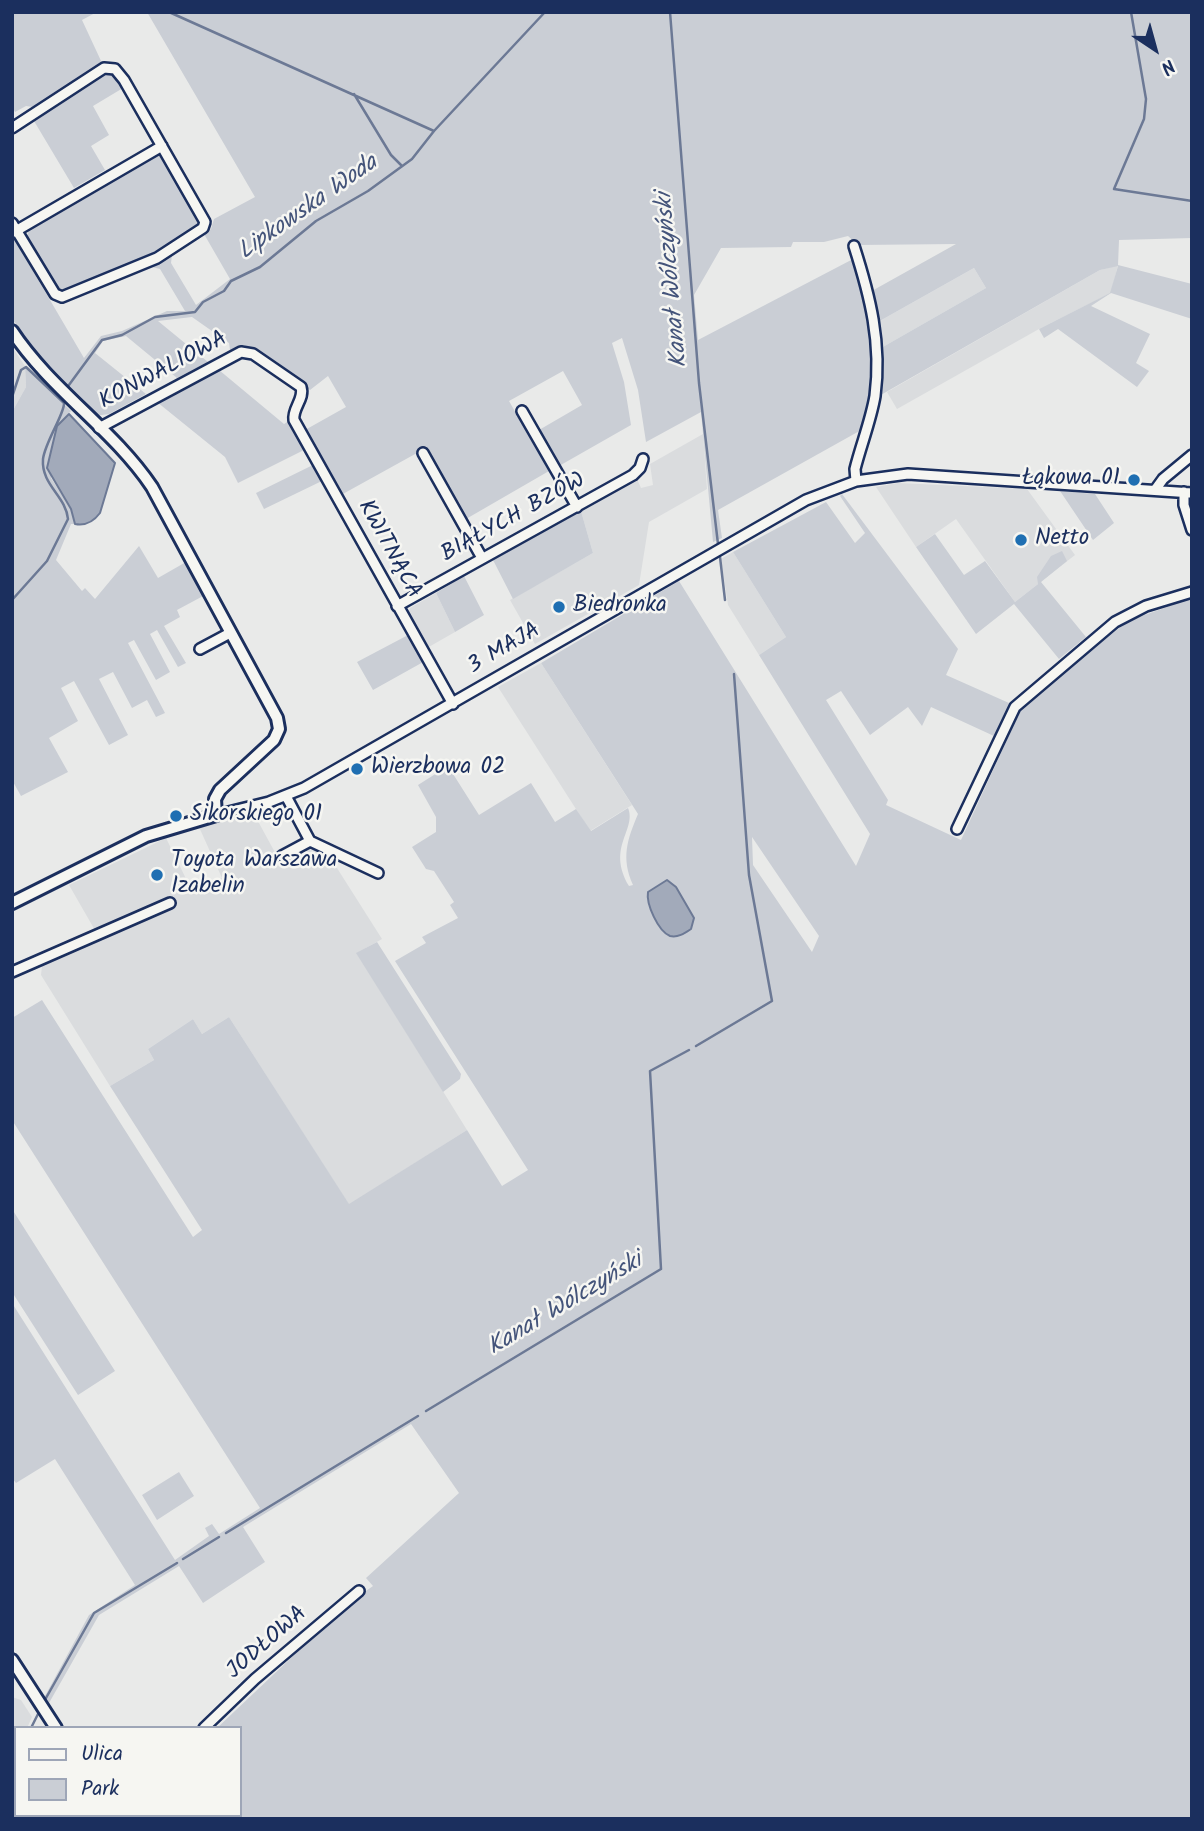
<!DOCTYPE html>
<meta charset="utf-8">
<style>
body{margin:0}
#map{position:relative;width:1204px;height:1831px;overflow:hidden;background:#e9eae9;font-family:Kalam,sans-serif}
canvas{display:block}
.frame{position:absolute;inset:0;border:14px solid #1b2f5e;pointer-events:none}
.legend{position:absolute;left:14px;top:1726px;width:228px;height:91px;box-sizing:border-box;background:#f6f6f2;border:2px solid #9ea6b7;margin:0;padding:9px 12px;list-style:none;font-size:21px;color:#1b2f5e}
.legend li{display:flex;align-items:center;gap:14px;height:35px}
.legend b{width:35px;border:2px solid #9ea6b7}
.north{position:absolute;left:1120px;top:14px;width:70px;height:70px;-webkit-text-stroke:5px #f6f6f2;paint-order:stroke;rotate:144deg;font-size:19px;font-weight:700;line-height:28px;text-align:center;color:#1b2f5e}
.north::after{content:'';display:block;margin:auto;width:24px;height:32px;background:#1b2f5e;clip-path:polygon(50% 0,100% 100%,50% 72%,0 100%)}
</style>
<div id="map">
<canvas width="1204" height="1831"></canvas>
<div class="frame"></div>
<ul class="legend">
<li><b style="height:9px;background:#f6f6f2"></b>Ulica</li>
<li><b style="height:19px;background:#caced5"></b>Park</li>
</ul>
<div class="north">N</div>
</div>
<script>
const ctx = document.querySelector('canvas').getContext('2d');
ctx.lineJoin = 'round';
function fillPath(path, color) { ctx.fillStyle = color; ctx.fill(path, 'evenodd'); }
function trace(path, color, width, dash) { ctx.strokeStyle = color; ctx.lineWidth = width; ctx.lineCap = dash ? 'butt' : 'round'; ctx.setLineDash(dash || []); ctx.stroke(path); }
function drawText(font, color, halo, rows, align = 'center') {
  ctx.font = font + ' Kalam,sans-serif'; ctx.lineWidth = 5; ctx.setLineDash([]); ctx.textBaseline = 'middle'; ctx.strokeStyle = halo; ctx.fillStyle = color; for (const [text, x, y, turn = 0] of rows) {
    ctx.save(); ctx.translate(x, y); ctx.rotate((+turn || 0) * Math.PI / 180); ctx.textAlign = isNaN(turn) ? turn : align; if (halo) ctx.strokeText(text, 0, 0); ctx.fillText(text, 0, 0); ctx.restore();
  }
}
fillPath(new Path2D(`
 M 1118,265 L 1111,293 L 1039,329 L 897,409 L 887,392 L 1100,270 Z
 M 974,268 L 986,288 L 881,348 L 878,322 Z
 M 12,347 L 25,366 L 26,387 L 12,412 Z
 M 703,434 L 707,489 L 649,522 L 639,585 L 535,644 L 510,600 L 593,553 L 581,511 L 637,479 L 641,488 L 653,485 L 650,464 Z
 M 898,483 L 1027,489 L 1075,555 L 1015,602 L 956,519 L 916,547 L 876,487 Z
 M 733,552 L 786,637 L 759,655 L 728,605 L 721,559 Z
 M 436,593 L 455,632 L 427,648 L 408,614 L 410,608 Z
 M 541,663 L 632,805 L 590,831 L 498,687 Z
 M 254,814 L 283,867 L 298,860 L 293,853 L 313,845 L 330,857 L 382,939 L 357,953 L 467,1130 L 349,1205 L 229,1017 L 202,1034 L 193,1019 L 148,1049 L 154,1060 L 110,1086 L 41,975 L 42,966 L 83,949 L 81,945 L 96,932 L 69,885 L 166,838 L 192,891 L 222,878 L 199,827 Z
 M 12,1697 L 21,1700 L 32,1717 L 27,1728 L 16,1728 L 16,1748 L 12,1754 Z`), '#dadcde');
fillPath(new Path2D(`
 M 12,12 L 97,12 L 82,20 L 102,63 L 33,107 L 26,106 L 15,112 L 12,106 Z
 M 147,12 L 1192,12 L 1192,238 L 1119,240 L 1118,265 L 1192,284 L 1192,319 L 1111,293 L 1091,306 L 1150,334 L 1136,363 L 1149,371 L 1137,387 L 1058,329 L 1044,338 L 1039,329 L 1110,293 L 1118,266 L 1100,270 L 879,396 L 881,348 L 986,288 L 974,268 L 878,322 L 870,292 L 956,244 L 858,245 L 848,236 L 824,242 L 793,242 L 791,247 L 721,248 L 694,295 L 698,340 L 855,258 C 872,316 881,370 863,429 L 718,510 L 722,538 L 713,542 L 701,412 L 646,442 L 638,390 L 622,338 L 612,343 L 624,382 L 631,425 L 559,466 L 539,430 L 582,405 L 563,371 L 509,401 L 549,471 L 466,519 L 426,448 L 341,495 L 305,430 L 346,407 L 328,376 L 310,390 L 244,345 L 230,350 L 229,343 L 192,317 L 158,321 L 208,362 L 177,378 L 126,336 L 103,341 L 95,353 L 146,394 L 109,414 L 94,416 L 45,363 L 12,319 L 13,237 L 84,358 L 101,336 L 122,331 L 167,311 L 185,311 L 160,269 L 152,267 L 172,255 L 171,263 L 196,305 L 230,279 L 204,234 L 211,229 L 214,219 L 255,197 Z
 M 108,73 L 116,77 L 123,88 L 93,106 L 109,135 L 91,146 L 105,170 L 74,188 L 34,121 Z
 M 155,153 L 163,155 L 200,217 L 198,224 L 158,250 L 64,292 L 57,290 L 27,237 L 29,229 Z
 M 25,366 L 71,411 L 57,426 L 51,478 L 71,509 L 75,524 L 71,524 L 56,560 L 82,591 L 85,588 L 95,599 L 139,546 L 158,578 L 186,562 L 205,595 L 177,610 L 180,617 L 164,626 L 186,663 L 178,667 L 157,630 L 150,634 L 170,672 L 156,680 L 134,640 L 128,643 L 165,713 L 156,717 L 147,700 L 132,708 L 113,672 L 99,679 L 128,735 L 109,745 L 74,681 L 61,688 L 78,721 L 49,738 L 68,772 L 21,796 L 12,780 L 12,412 L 26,387 Z
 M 219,370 L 284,424 L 289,421 L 306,449 L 238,483 L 225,457 L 157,402 Z
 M 317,463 L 326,479 L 264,509 L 256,493 Z
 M 1060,491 L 1095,494 L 1114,523 L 1093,540 Z
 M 842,494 L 958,649 L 946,675 L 1009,703 L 994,736 L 931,707 L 922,726 L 908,707 L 870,735 L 841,691 L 826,700 L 888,800 L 886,805 L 961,840 L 1023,705 L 1128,621 L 1192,598 L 1192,1819 L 124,1819 L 124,1815 L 240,1815 L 240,1728 L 217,1728 L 349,1603 L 373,1586 L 366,1578 L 459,1493 L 411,1424 L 243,1527 L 265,1562 L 203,1603 L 179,1566 L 99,1615 L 49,1703 L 45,1696 L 89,1615 L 135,1585 L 55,1459 L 16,1483 L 12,1478 L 12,1303 L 175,1560 L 209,1536 L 205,1528 L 212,1524 L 219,1534 L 260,1508 L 12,1120 L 12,1018 L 42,1000 L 193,1237 L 202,1230 L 110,1086 L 154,1060 L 148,1049 L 193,1019 L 202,1034 L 229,1017 L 349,1204 L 467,1130 L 502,1186 L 528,1170 L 395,961 L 426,943 L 422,937 L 458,918 L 450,905 L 454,902 L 434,871 L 426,869 L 412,847 L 436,832 L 436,817 L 418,785 L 448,766 L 479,815 L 531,783 L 555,822 L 576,809 L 591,831 L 628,808 C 637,830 606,847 629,886 L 633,885 C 621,858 627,840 638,814 L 541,663 L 679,581 L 856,866 L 870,834 L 759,655 L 786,637 L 733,552 L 826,502 L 855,543 L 865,533 L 840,496 ZM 752,837 L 819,936 L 812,952 L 753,865 Z
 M 581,511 L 593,553 L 513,599 L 493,560 Z
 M 935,534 L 964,575 L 985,561 L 1015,602 L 1038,584 L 1037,577 L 1051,556 L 1062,551 L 1067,561 L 1041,582 L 1086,637 L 1059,659 L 1014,604 L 976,634 L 916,547 Z
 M 464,576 L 484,615 L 455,632 L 436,593 Z
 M 410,634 L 425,661 L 373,690 L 357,662 Z
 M 377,942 L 461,1074 L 460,1079 L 443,1092 L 356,953 Z
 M 12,1209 L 115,1371 L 78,1395 L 12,1292 Z
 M 179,1472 L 194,1496 L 157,1520 L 142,1495 Z`), '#caced5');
const water = new Path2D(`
 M 69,414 L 115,463 L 100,513 C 94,521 85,526 75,524 L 71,509 L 47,468 L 57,426 Z
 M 667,880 L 676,887 L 694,918 L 691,929 C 685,933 678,938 670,936 C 658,931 646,904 648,892 Z`);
fillPath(water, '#a2aaba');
trace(water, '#6c7995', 2);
trace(new Path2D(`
 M 169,12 L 434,131
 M 670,12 L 699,383 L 718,544
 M 1131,12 L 1146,99 L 1144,119 L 1114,189 L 1192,201
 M 354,94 L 391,155 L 402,166
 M 66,389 L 102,340 L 122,335 L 155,317 L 195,312 L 203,302 L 224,291 L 231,281 L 260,267 L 316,221 L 368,191 L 412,159 L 434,131 L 545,12
 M 12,397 L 21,370 L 26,367 L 64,403 C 65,413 45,442 43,459 C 41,485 66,496 68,519 L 47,561 L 12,600
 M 720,557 L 725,600
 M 696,1046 L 772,1001 L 749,875 L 734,674
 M 426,1411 L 661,1269 L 650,1071 L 689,1050
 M 226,1533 L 418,1416
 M 183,1559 L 219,1537
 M 46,1698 L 94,1613 L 177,1563
 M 31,1728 L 38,1714
 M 12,1763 L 16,1756`), '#6c7995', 2.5);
const minor = new Path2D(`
 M 12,128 L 104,68 L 115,69 L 124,80 L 205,222 L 203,228 L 157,258 L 62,297 L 55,294 L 12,223
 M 14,232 L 162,146
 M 854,246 C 870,296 882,343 875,396 C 871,420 861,445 855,469 L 856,481
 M 522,411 L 577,507
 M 99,428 L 241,352 L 253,354 L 301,387 C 305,399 292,408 294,420 L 453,704
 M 423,453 L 482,558
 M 1155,490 L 1163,479 L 1192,455
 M 1184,492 L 1184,505 L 1192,530
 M 397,606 L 633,475 L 640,468 L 643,459
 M 200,649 L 230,633
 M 286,796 L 310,841 L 378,873
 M 216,815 L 269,802 L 304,788 L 806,500 L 856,481 L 908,474 L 1192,493
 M 957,829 L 1015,707 L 1115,622 L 1146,606 L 1192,592
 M 282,856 L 310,841
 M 12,972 L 170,903
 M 204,1728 L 255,1679 L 359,1591`);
const major = new Path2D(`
 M 12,331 C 51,390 113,429 152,487 L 277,718 L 279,729 L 274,740 L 220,790 L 215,799 L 216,815 L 146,836 L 12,903
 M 12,1660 L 56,1728
 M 105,1815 L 106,1819`);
trace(minor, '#1b2f5e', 14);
trace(major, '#1b2f5e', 16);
trace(minor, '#f6f6f2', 9);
trace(major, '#f6f6f2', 10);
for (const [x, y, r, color] of [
 [1134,480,7,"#1f6fb2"],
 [1021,540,7,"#1f6fb2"],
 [559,607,7,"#1f6fb2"],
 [357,769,7,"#1f6fb2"],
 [176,816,7,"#1f6fb2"],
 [157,875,7,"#1f6fb2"]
]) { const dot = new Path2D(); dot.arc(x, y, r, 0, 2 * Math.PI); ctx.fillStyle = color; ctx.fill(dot); trace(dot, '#f6f6f2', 2.5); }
drawText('23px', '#1b2f5e', '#f6f6f2', [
 ["KONWALIOWA",164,372,-28],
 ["BIAŁYCH BZÓW",514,519,-29],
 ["KWITNĄCA",388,550,61],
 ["3 MAJA",505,650,-30],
 ["JODŁOWA",268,1644,-41]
]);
drawText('23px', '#1b2f5e', '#f6f6f2', [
 ["Łąkowa 01",1120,480,"right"],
 ["Netto",1035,540],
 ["Biedronka",573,607],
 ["Wierzbowa 02",371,769],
 ["Sikorskiego 01",190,816],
 ["Toyota Warszawa",171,862],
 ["Izabelin",171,888]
], 'left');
drawText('italic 24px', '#44547a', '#f6f6f2', [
 ["Lipkowska Woda",309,209,-35],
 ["Kanał Wólczyński",674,280,-95],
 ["Kanał Wólczyński",566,1306,-31]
]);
</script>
